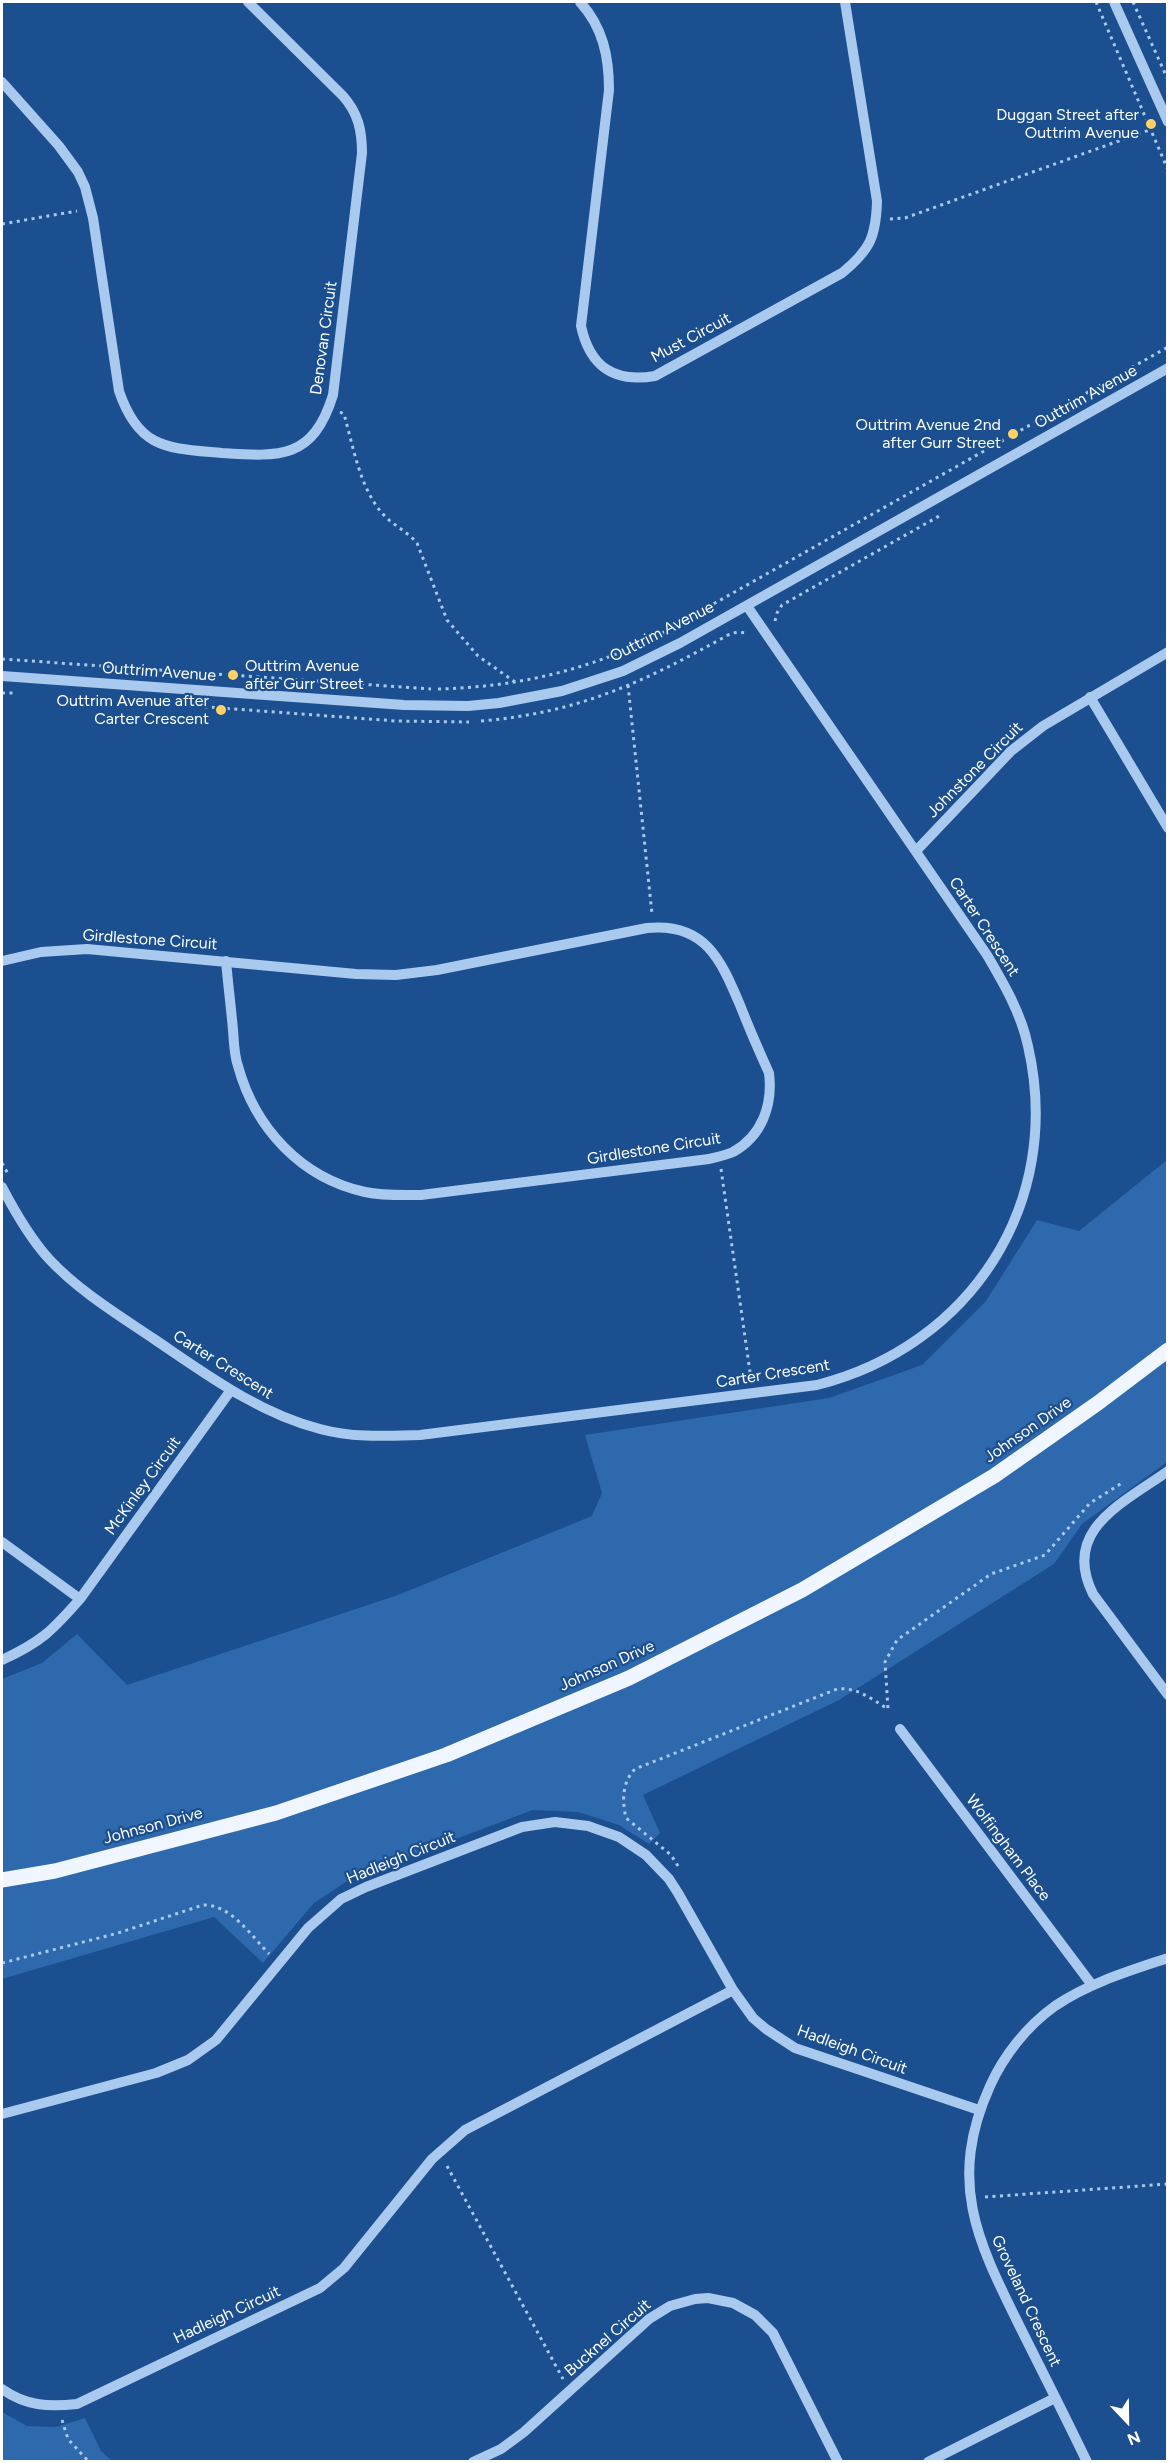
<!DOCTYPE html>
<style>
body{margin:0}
#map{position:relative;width:1169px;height:2463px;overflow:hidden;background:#1b4f8f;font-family:Figtree,sans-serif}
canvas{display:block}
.frame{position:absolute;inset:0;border:3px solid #fff;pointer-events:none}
.north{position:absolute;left:1097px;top:2391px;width:60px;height:60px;-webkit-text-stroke:4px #1b4f8f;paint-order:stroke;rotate:158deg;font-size:16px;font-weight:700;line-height:24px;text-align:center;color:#fff}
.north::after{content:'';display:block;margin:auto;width:21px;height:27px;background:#fff;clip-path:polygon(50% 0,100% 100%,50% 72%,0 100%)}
</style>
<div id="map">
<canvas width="1169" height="2463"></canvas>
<div class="frame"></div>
<div class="north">N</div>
</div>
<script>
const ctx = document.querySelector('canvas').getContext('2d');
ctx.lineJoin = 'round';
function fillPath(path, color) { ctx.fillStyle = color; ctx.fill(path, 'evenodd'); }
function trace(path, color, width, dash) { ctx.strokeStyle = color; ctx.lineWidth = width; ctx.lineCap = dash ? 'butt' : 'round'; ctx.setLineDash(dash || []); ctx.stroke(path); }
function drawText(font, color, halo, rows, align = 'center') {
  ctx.font = font + ' Figtree,sans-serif'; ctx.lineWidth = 4.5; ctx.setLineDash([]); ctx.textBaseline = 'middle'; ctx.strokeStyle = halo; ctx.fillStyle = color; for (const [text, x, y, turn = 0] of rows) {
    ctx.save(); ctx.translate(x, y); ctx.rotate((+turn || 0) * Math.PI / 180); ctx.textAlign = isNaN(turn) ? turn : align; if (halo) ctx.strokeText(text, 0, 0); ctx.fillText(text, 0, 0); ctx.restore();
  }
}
fillPath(new Path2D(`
 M 1167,1160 L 1167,1462 L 1082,1524 L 1054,1564 L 839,1700 L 643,1795 L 660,1833 L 649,1844 L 619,1825 L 578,1812 L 533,1810 L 352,1878 L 314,1903 L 263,1963 L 214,1917 L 2,1979 L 2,1679 L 42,1663 L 77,1634 L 127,1685 L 398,1595 L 592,1516 L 602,1493 L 585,1435 L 829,1398 L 922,1365 L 986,1301 L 1037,1220 L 1079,1231 Z
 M 2,2412 L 27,2426 L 56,2427 L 85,2418 L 101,2451 L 112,2461 L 2,2461 Z`), '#2e69ad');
trace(new Path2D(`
 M 1096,2 L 1168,170
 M 1133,2 L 1168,80
 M 890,219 L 905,218 L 1152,129
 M 2,224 L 77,211
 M 340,412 L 344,414 C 353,446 360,488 382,513 C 392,525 407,531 417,543 L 447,620 L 478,656 L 515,682
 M 775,621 L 777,613 L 782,605 L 941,515
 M 655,637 L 1168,347
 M 2,659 L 431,689
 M 628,685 L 652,914
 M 438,689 C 512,687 575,673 643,643
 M 2,693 L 14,693
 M 167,704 L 396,721 L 469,722
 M 481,721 C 578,713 644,682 728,635 L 737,632 L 748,633
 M 2,1163 L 8,1174
 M 721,1169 L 751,1379
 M 678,1866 L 671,1855 L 626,1818 C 622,1801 622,1782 635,1769 L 837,1689 C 858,1687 871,1699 888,1709 L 885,1662 L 897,1640 L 991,1574 L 1045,1555 L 1090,1503 L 1122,1483
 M 2,1963 L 118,1933 L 203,1905 C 230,1904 251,1935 269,1954
 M 447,2166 L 563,2379
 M 985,2197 L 1168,2184
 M 62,2420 L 68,2439 L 89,2462`), '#a9c9ee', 3, [3, 4.5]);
trace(new Path2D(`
 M 580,2 C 603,27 609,57 609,90 L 581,326 C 590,367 614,383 655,376 L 842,273 C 870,250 876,237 877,201 L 845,2
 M 1114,2 L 1168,122
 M 2,82 L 59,146 L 78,172 L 85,187 L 93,218 L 119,391 C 139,450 168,448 222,453 C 281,457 313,459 333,395 L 362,153 C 362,130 358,113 343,96 L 248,2
 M 2,676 L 404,705 L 468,706 L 499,703 L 562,691 L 623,671 L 680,643 L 1168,368
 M 1090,697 L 1168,828
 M 916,851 L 1011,751 L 1043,726 L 1168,652
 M 2,961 L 41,952 L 87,949 L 356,974 L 396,975 L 437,970 L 647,928 C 705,922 721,960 740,1005 C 749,1028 759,1051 769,1073 C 773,1105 762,1136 733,1152 C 726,1155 717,1157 709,1159 L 421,1195 C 402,1195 384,1196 365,1192 C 301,1178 255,1128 238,1066 C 234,1055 234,1042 233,1030 C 231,1007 228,984 226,961
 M 2,1187 C 15,1212 30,1238 49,1259 C 79,1291 117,1314 154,1339 C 206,1374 258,1413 320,1429 C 353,1438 386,1436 420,1435 L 817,1385 C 971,1346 1064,1203 1028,1046 C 1021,1013 1004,984 987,955 L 747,606
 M 1168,1471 C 1123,1503 1061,1530 1093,1594 L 1168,1695
 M 2,1542 L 80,1599
 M 2,1660 C 41,1642 52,1631 80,1599 L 231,1390
 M 900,1729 L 1092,1985
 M 2,2114 L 156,2073 L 188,2060 L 216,2040 L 308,1928 L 341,1899 L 366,1887 L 522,1827 L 555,1822 L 588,1826 L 619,1837 L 646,1855 L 669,1879 L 678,1893 L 733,1990 L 753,2018 L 766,2029 L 795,2048 L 979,2110
 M 2,2389 C 26,2406 48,2407 77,2404 L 320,2288 L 344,2268 L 432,2159 L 465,2130 L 733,1990
 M 473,2462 L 501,2449 L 524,2432 L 649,2319 L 670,2306 L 695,2299 L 708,2298 L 733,2303 L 755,2315 L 773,2333 L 838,2462
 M 928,2462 L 1055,2398
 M 1087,2462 C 1066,2418 1044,2375 1022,2331 C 979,2244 946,2184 990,2086 C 1004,2055 1027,2026 1055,2006 C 1089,1983 1129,1971 1168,1958`), '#a9c9ee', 10);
trace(new Path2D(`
 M 2,1880 L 55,1871 L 276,1813 L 446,1755 L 629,1678 L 802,1590 L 994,1476 L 1098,1403 L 1168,1350`), '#f0f6ff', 15);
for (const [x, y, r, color] of [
 [1151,124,6,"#ffd166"],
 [1013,434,6,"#ffd166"],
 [233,675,6,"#ffd166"],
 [221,710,6,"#ffd166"]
]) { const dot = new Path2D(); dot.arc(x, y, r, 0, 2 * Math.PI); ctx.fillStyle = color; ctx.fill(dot); trace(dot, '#1b4f8f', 2); }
drawText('16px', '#fff', '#1b4f8f', [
 ["Duggan Street after",1139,115],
 ["Outtrim Avenue",1139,133],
 ["Outtrim Avenue 2nd",1001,425],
 ["after Gurr Street",1001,443],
 ["Outtrim Avenue",245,666,"left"],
 ["after Gurr Street",245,684,"left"],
 ["Outtrim Avenue after",209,701],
 ["Carter Crescent",209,719]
], 'right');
drawText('16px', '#fff', '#1b4f8f', [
 ["Denovan Circuit",324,338,-82],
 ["Must Circuit",691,338,-28],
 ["Outtrim Avenue",1086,397,-29],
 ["Outtrim Avenue",662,632,-27],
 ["Outtrim Avenue",159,672,4],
 ["Johnstone Circuit",975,770,-45],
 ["Carter Crescent",984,927,57],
 ["Girdlestone Circuit",150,940,4],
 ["Girdlestone Circuit",654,1149,-9],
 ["Carter Crescent",223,1365,32],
 ["Carter Crescent",773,1374,-9],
 ["Johnson Drive",1028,1430,-35],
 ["McKinley Circuit",143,1486,-54],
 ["Johnson Drive",607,1666,-24],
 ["Johnson Drive",153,1826,-15],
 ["Wolfingham Place",1008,1848,53],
 ["Hadleigh Circuit",401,1858,-22],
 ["Hadleigh Circuit",852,2050,20],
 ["Groveland Crescent",1026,2301,65],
 ["Hadleigh Circuit",227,2315,-25],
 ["Bucknel Circuit",608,2338,-41]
]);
</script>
